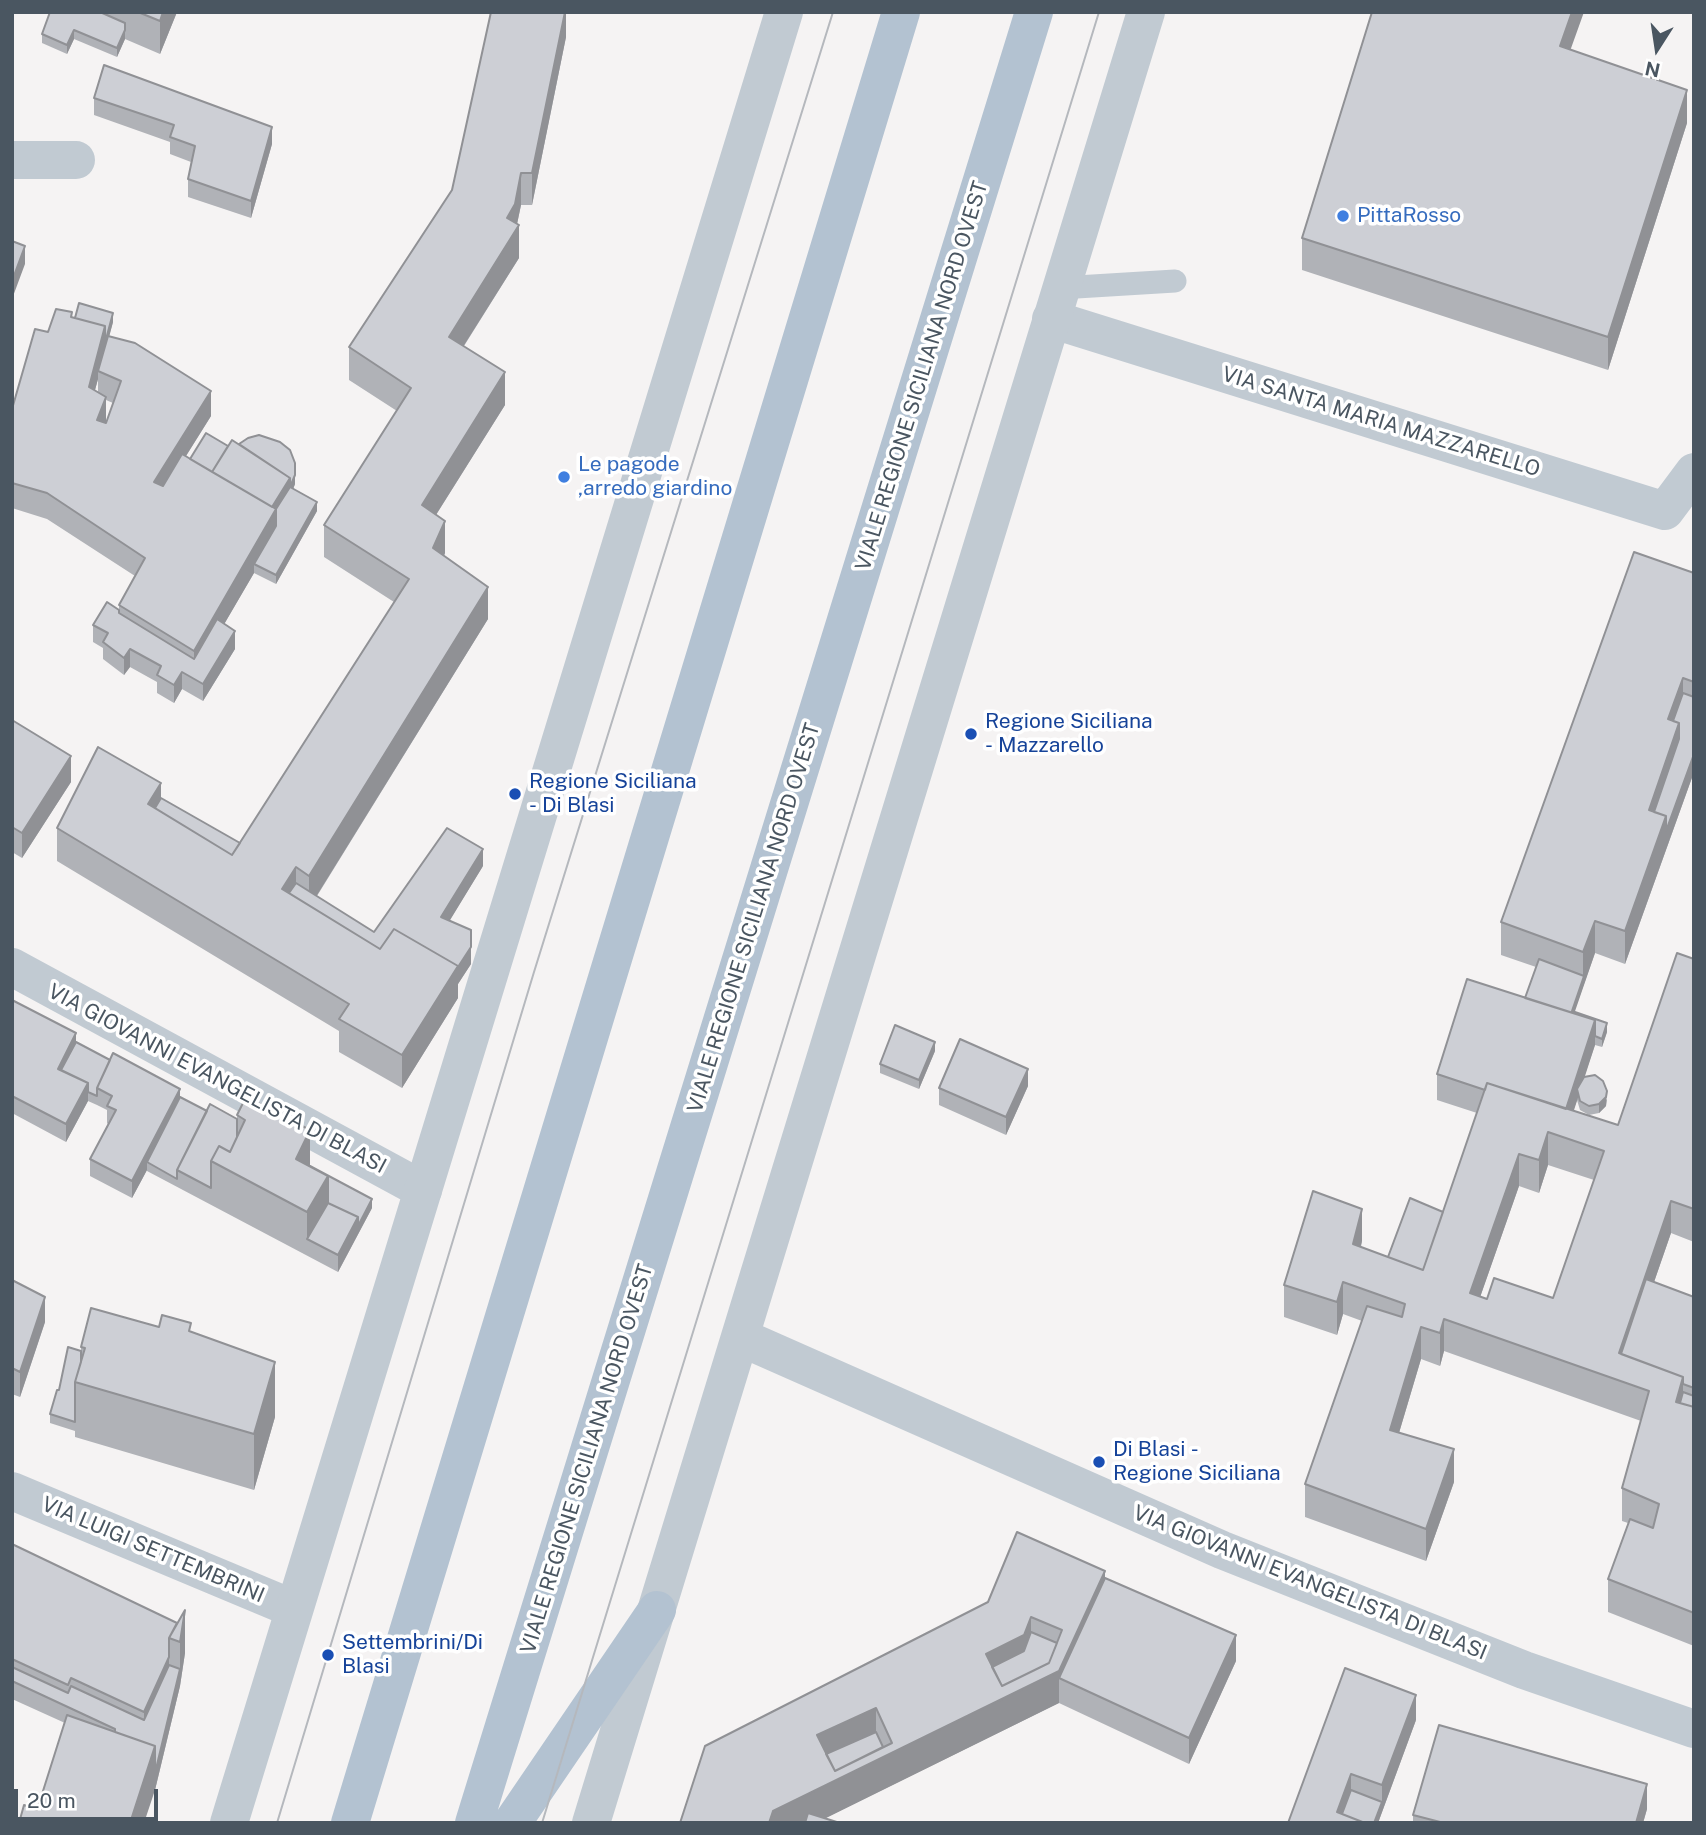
<!DOCTYPE html>
<style>
body{margin:0}
#map{position:relative;width:1706px;height:1835px;overflow:hidden;background:#f5f3f3;font-family:"Public Sans",sans-serif}
canvas{display:block}
.frame{position:absolute;inset:0;border:14px solid #4a5661;pointer-events:none}
.north{position:absolute;left:1622px;top:14px;width:70px;height:70px;-webkit-text-stroke:5px #fff;paint-order:stroke;rotate:192deg;font-size:19px;font-weight:700;line-height:28px;text-align:center;color:#4a5661}
.north::after{content:'';display:block;margin:auto;width:24px;height:32px;background:#4a5661;clip-path:polygon(50% 0,100% 100%,50% 72%,0 100%)}
.scale{position:absolute;left:14px;top:1789px;width:144px;height:32px;box-sizing:border-box;border:4px solid #4a5661;border-top:0;padding-left:9px;font-size:21px;line-height:24px;white-space:nowrap;color:#4a5661;-webkit-text-stroke:5px #fff;paint-order:stroke}
</style>
<div id="map">
<canvas width="1706" height="1835"></canvas>
<div class="frame"></div>
<div class="north">N</div>
<div class="scale">20 m</div>
</div>
<script>
const ctx = document.querySelector('canvas').getContext('2d');
ctx.lineJoin = 'round';
function trace(path, color, width, dash) { ctx.strokeStyle = color; ctx.lineWidth = width; ctx.lineCap = dash ? 'butt' : 'round'; ctx.setLineDash(dash || []); ctx.stroke(path); }
function fillPath(path, color) { ctx.fillStyle = color; ctx.fill(path, 'evenodd'); }
function drawText(font, color, halo, rows, align = 'center') {
  ctx.font = font + ' "Public Sans",sans-serif'; ctx.lineWidth = 7; ctx.setLineDash([]); ctx.textBaseline = 'middle'; ctx.strokeStyle = halo; ctx.fillStyle = color; for (const [text, x, y, turn = 0] of rows) {
    ctx.save(); ctx.translate(x, y); ctx.rotate((+turn || 0) * Math.PI / 180); ctx.textAlign = isNaN(turn) ? turn : align; if (halo) ctx.strokeText(text, 0, 0); ctx.fillText(text, 0, 0); ctx.restore();
  }
}
trace(new Path2D(`
 M 1060,288 L 1175,281`), '#c1cad2', 23);
trace(new Path2D(`
 M 12,160 L 76,160
 M 1051,319 L 1665,511 L 1694,472
 M 12,967 L 423,1190
 M 12,1491 L 294,1609`), '#c1cad2', 38);
trace(new Path2D(`
 M 740,1337 L 1222,1550 L 1524,1670 L 1694,1729
 M 229,1823 L 784,12
 M 591,1823 L 1146,12`), '#c1cad2', 38);
trace(new Path2D(`
 M 350,1823 L 901,12
 M 474,1823 L 1034,12
 M 512,1823 L 657,1610`), '#b3c2d1', 38);
trace(new Path2D(`
 M 277,1823 L 534,972 L 833,12
 M 542,1823 L 1099,12`), '#b5b8bd', 2);
fillPath(new Path2D(`
 M 50,12 L 177,12 L 160,54 L 125,39 L 117,57 L 74,39 L 67,54 L 42,43 L 42,34 Z
 M 566,12 L 566,37 L 532,205 L 521,205 L 517,224 L 519,258 L 464,346 L 505,405 L 436,515 L 445,553 L 444,556 L 488,619 L 317,896 L 374,932 L 483,866 L 449,921 L 471,964 L 458,984 L 458,998 L 402,1088 L 339,1052 L 339,1031 L 57,861 L 57,828 L 161,798 L 240,843 L 394,602 L 324,557 L 324,525 L 397,411 L 349,380 L 349,347 L 452,190 Z
 M 1570,50 L 1687,123 L 1608,370 L 1302,270 L 1302,238 Z
 M 94,98 L 272,144 L 251,218 L 188,197 L 188,179 L 191,162 L 170,154 L 170,142 L 94,115 Z
 M 72,318 L 113,322 L 109,336 L 211,416 L 186,456 L 190,459 L 295,484 L 293,489 L 317,511 L 276,584 L 254,573 L 224,624 L 235,649 L 203,701 L 182,689 L 174,703 L 157,693 L 157,682 L 130,667 L 124,675 L 103,659 L 103,648 L 93,642 L 93,625 L 119,610 L 119,605 L 135,576 L 47,519 L 12,508 L 12,409 L 48,332 ZM 98,379 L 98,392 L 95,390 ZM 106,400 L 113,403 L 106,423 Z
 M 1694,573 L 1694,772 L 1625,964 L 1595,953 L 1584,984 L 1574,1012 L 1607,1032 L 1602,1047 L 1595,1045 L 1584,1077 L 1607,1100 L 1606,1106 L 1599,1113 L 1589,1115 L 1580,1110 L 1577,1100 L 1573,1111 L 1618,1125 L 1694,959 L 1694,1242 L 1671,1233 L 1654,1282 L 1694,1297 L 1694,1646 L 1608,1612 L 1608,1579 L 1628,1523 L 1622,1521 L 1622,1488 L 1641,1421 L 1444,1351 L 1440,1366 L 1421,1359 L 1399,1433 L 1454,1482 L 1426,1561 L 1305,1517 L 1305,1484 L 1362,1321 L 1343,1314 L 1337,1335 L 1284,1317 L 1284,1285 L 1362,1241 L 1361,1247 L 1388,1257 L 1443,1212 L 1477,1113 L 1437,1100 L 1437,1074 L 1525,998 L 1536,967 L 1501,955 L 1501,922 ZM 1548,1165 L 1594,1180 L 1553,1298 L 1487,1299 L 1480,1297 L 1519,1186 L 1539,1193 Z
 M 12,720 L 71,782 L 22,858 L 12,852 Z
 M 12,1000 L 76,1042 L 180,1097 L 207,1111 L 237,1119 L 237,1115 L 372,1208 L 338,1272 L 147,1171 L 147,1170 L 132,1198 L 90,1176 L 90,1159 L 108,1124 L 107,1123 L 107,1110 L 97,1105 L 88,1101 L 66,1142 L 12,1113 Z
 M 935,1051 L 919,1089 L 880,1073 L 880,1064 Z
 M 1028,1086 L 1006,1135 L 939,1105 L 939,1088 Z
 M 12,1280 L 45,1322 L 20,1397 L 12,1394 Z
 M 159,1327 L 191,1332 L 275,1417 L 254,1490 L 75,1437 L 75,1431 L 50,1423 L 50,1414 L 59,1390 L 81,1351 L 81,1347 Z
 M 12,1544 L 177,1623 L 185,1610 L 185,1653 L 180,1686 L 155,1790 L 37,1810 L 65,1723 L 12,1699 Z
 M 1105,1578 L 1236,1661 L 1189,1764 L 1059,1703 L 825,1818 L 680,1823 L 705,1746 Z
 M 1416,1720 L 1378,1823 L 1288,1823 Z
 M 1647,1809 L 1643,1823 L 1413,1823 L 1413,1815 Z`), '#b0b2b7');
fillPath(new Path2D(`
 M 163,12 L 177,12 L 160,54 L 160,21 Z
 M 565,12 L 566,12 L 566,37 L 532,205 L 532,173 Z
 M 1572,12 L 1584,12 L 1560,79 L 1560,46 Z
 M 74,30 L 74,39 L 67,54 L 67,45 Z
 M 125,30 L 125,39 L 117,57 L 117,48 Z
 M 1687,90 L 1687,123 L 1608,370 L 1608,337 Z
 M 272,127 L 272,144 L 251,218 L 251,201 Z
 M 521,173 L 521,205 L 516,229 L 519,225 L 519,258 L 449,369 L 449,337 L 507,218 Z
 M 25,246 L 25,264 L 12,299 L 12,281 Z
 M 113,313 L 113,322 L 100,372 L 98,371 L 98,379 L 89,412 L 89,387 L 105,326 Z
 M 505,372 L 505,405 L 422,537 L 422,505 Z
 M 211,391 L 211,416 L 154,507 L 154,482 Z
 M 106,397 L 106,422 L 97,445 L 97,420 Z
 M 295,475 L 295,484 L 276,535 L 254,564 L 254,573 L 194,676 L 194,651 L 269,512 L 290,478 Z
 M 317,502 L 317,511 L 276,584 L 276,575 Z
 M 445,521 L 445,553 L 433,580 L 433,548 Z
 M 488,587 L 488,619 L 309,908 L 309,876 Z
 M 235,631 L 235,649 L 203,701 L 203,684 Z
 M 130,649 L 130,667 L 124,675 L 124,658 Z
 M 182,672 L 182,689 L 174,703 L 174,685 Z
 M 1683,678 L 1683,711 L 1668,735 L 1668,719 Z
 M 1679,723 L 1679,756 L 1655,827 L 1649,810 Z
 M 1694,754 L 1694,772 L 1625,964 L 1625,931 L 1666,816 Z
 M 71,756 L 71,782 L 22,858 L 22,833 Z
 M 161,783 L 161,816 L 148,804 Z
 M 483,849 L 483,866 L 441,935 L 441,917 Z
 M 296,867 L 296,900 L 282,889 Z
 M 1595,921 L 1595,953 L 1572,1020 L 1572,1011 L 1583,976 L 1583,952 Z
 M 471,930 L 471,964 L 458,984 L 458,998 L 402,1088 L 402,1055 Z
 M 1595,1020 L 1595,1045 L 1565,1138 L 1564,1115 Z
 M 1607,1023 L 1607,1032 L 1602,1047 L 1602,1039 Z
 M 76,1033 L 76,1051 L 62,1079 L 58,1069 Z
 M 935,1042 L 935,1051 L 919,1089 L 919,1080 Z
 M 1028,1069 L 1028,1086 L 1006,1135 L 1006,1117 Z
 M 88,1083 L 88,1101 L 66,1142 L 66,1124 Z
 M 180,1089 L 180,1106 L 147,1162 L 147,1170 L 132,1198 L 132,1181 Z
 M 1607,1091 L 1606,1106 L 1599,1113 L 1599,1104 Z
 M 310,1130 L 310,1175 L 296,1159 Z
 M 1548,1132 L 1548,1165 L 1539,1193 L 1539,1160 Z
 M 1519,1154 L 1519,1186 L 1470,1326 L 1470,1293 Z
 M 328,1176 L 328,1220 L 307,1239 L 307,1256 L 307,1212 Z
 M 372,1199 L 372,1208 L 338,1272 L 338,1255 L 358,1217 Z
 M 1671,1201 L 1671,1233 L 1626,1363 L 1619,1353 Z
 M 1362,1209 L 1362,1241 L 1353,1276 L 1353,1244 Z
 M 1343,1282 L 1343,1314 L 1337,1335 L 1337,1302 Z
 M 45,1297 L 45,1322 L 20,1397 L 20,1372 Z
 M 1444,1319 L 1444,1351 L 1440,1366 L 1440,1333 Z
 M 1421,1327 L 1421,1359 L 1390,1463 L 1390,1430 Z
 M 275,1362 L 275,1417 L 254,1490 L 254,1434 Z
 M 1683,1377 L 1683,1409 L 1676,1402 Z
 M 1454,1449 L 1454,1482 L 1426,1561 L 1426,1529 Z
 M 1105,1571 L 1105,1603 L 1059,1678 L 1059,1703 L 816,1823 L 769,1823 L 773,1811 L 1062,1646 Z
 M 185,1610 L 185,1653 L 180,1686 L 155,1790 L 144,1823 L 130,1823 L 180,1669 L 180,1642 Z
 M 1031,1617 L 1031,1650 L 993,1684 L 986,1654 Z
 M 1236,1635 L 1236,1661 L 1189,1764 L 1189,1738 Z
 M 169,1657 L 169,1683 L 144,1737 L 144,1712 Z
 M 1416,1695 L 1416,1720 L 1378,1823 L 1374,1823 L 1382,1802 L 1382,1785 Z
 M 876,1708 L 876,1740 L 820,1766 L 817,1735 Z
 M 1351,1774 L 1351,1799 L 1342,1823 L 1337,1812 Z
 M 1647,1784 L 1647,1809 L 1643,1823 L 1636,1823 Z`), '#909195');
const building = new Path2D(`
 M 50,12 L 100,12 L 125,23 L 125,30 L 117,48 L 74,30 L 67,45 L 42,34 Z
 M 138,12 L 163,12 L 160,21 Z
 M 491,12 L 565,12 L 532,173 L 521,173 L 515,204 L 507,218 L 519,225 L 449,337 L 505,372 L 422,505 L 445,521 L 433,548 L 488,587 L 309,876 L 296,867 L 282,889 L 380,949 L 394,929 L 458,966 L 402,1055 L 339,1019 L 349,1004 L 57,828 L 98,747 L 161,783 L 148,804 L 232,855 L 409,579 L 324,525 L 411,388 L 349,347 L 452,190 Z
 M 1372,12 L 1572,12 L 1560,46 L 1687,90 L 1608,337 L 1302,238 Z
 M 104,65 L 272,127 L 251,201 L 188,179 L 195,146 L 170,137 L 174,125 L 94,98 Z
 M 12,241 L 25,246 L 12,281 Z
 M 79,303 L 113,313 L 105,343 L 105,326 L 75,318 Z
 M 56,309 L 72,312 L 71,317 L 105,326 L 89,387 L 106,397 L 97,420 L 106,423 L 121,381 L 98,371 L 108,336 L 135,343 L 211,391 L 154,482 L 163,486 L 182,454 L 276,509 L 194,651 L 119,605 L 145,558 L 47,493 L 12,483 L 12,409 L 35,329 L 48,332 Z
 M 206,433 L 228,446 L 212,472 L 190,459 Z
 M 259,435 L 280,442 L 290,450 L 295,463 L 295,475 L 290,487 L 290,478 L 239,444 L 248,438 Z
 M 232,440 L 290,478 L 272,507 L 212,472 Z
 M 290,487 L 317,502 L 276,575 L 254,564 L 276,526 L 276,509 Z
 M 1634,552 L 1694,573 L 1694,682 L 1683,678 L 1668,719 L 1679,723 L 1649,810 L 1666,816 L 1625,931 L 1595,921 L 1583,952 L 1501,922 Z
 M 107,602 L 119,610 L 119,613 L 194,659 L 217,619 L 235,631 L 203,684 L 182,672 L 174,685 L 157,675 L 161,666 L 130,649 L 124,658 L 103,642 L 108,633 L 93,625 Z
 M 1683,693 L 1694,697 L 1694,754 L 1666,831 L 1666,816 L 1654,812 L 1679,739 L 1679,723 L 1673,721 Z
 M 12,720 L 71,756 L 22,833 L 12,827 Z
 M 161,798 L 240,843 L 232,855 L 155,808 Z
 M 447,828 L 483,849 L 441,917 L 471,930 L 471,947 L 458,967 L 458,966 L 394,929 L 380,949 L 289,893 L 296,883 L 374,932 Z
 M 1677,953 L 1694,959 L 1694,1209 L 1671,1201 L 1619,1353 L 1683,1377 L 1676,1402 L 1694,1407 L 1694,1613 L 1608,1579 L 1630,1519 L 1653,1528 L 1659,1504 L 1622,1488 L 1649,1391 L 1444,1319 L 1440,1333 L 1421,1327 L 1390,1430 L 1454,1449 L 1426,1529 L 1305,1484 L 1367,1306 L 1402,1317 L 1405,1304 L 1343,1282 L 1337,1302 L 1284,1285 L 1313,1191 L 1362,1209 L 1353,1244 L 1423,1270 L 1487,1083 L 1618,1125 ZM 1548,1132 L 1604,1151 L 1553,1298 L 1494,1278 L 1487,1299 L 1470,1293 L 1519,1154 L 1539,1160 Z
 M 1539,959 L 1584,976 L 1572,1011 L 1607,1023 L 1602,1039 L 1595,1036 L 1595,1020 L 1525,998 Z
 M 1467,979 L 1595,1020 L 1566,1109 L 1487,1083 L 1485,1090 L 1437,1074 Z
 M 12,1000 L 76,1033 L 58,1069 L 88,1083 L 66,1124 L 12,1096 Z
 M 895,1025 L 935,1042 L 919,1080 L 880,1064 Z
 M 960,1039 L 1028,1069 L 1006,1117 L 939,1088 Z
 M 76,1042 L 110,1060 L 97,1088 L 97,1096 L 88,1092 L 88,1083 L 61,1070 Z
 M 113,1053 L 180,1089 L 132,1181 L 90,1159 L 116,1110 L 107,1106 L 112,1096 L 97,1088 Z
 M 1595,1075 L 1603,1081 L 1607,1091 L 1606,1097 L 1599,1104 L 1589,1106 L 1580,1101 L 1577,1089 L 1584,1077 Z
 M 180,1097 L 207,1111 L 177,1170 L 177,1179 L 147,1162 Z
 M 246,1097 L 310,1130 L 296,1159 L 328,1176 L 307,1212 L 211,1161 L 219,1146 L 230,1152 L 245,1120 L 237,1115 Z
 M 210,1104 L 237,1119 L 237,1137 L 230,1152 L 219,1146 L 211,1161 L 211,1188 L 177,1170 Z
 M 310,1166 L 372,1199 L 358,1226 L 358,1217 L 328,1203 L 328,1176 Z
 M 1410,1198 L 1443,1212 L 1423,1270 L 1388,1257 Z
 M 328,1203 L 358,1217 L 338,1255 L 307,1239 Z
 M 1646,1279 L 1694,1297 L 1694,1388 L 1683,1384 L 1683,1377 L 1621,1354 Z
 M 12,1280 L 45,1297 L 20,1372 L 12,1368 Z
 M 91,1308 L 159,1327 L 162,1315 L 191,1323 L 189,1331 L 275,1362 L 254,1434 L 75,1382 L 85,1348 L 81,1347 Z
 M 68,1347 L 81,1351 L 81,1362 L 75,1382 L 75,1422 L 50,1414 L 57,1390 L 59,1390 Z
 M 1683,1392 L 1694,1396 L 1694,1407 L 1680,1403 Z
 M 1017,1532 L 1105,1571 L 1059,1671 L 773,1811 L 769,1823 L 680,1823 L 705,1746 L 988,1602 ZM 1031,1617 L 1062,1630 L 1049,1663 L 1002,1686 L 986,1654 L 1024,1635 ZM 876,1708 L 892,1743 L 835,1771 L 817,1735 Z
 M 12,1544 L 177,1623 L 169,1638 L 169,1657 L 144,1712 L 71,1678 L 68,1685 L 12,1659 Z
 M 1105,1578 L 1236,1635 L 1189,1738 L 1059,1678 Z
 M 185,1610 L 180,1642 L 169,1638 Z
 M 1031,1632 L 1057,1643 L 1049,1663 L 1002,1686 L 992,1667 L 1024,1651 Z
 M 169,1665 L 180,1669 L 155,1773 L 155,1746 L 115,1732 L 115,1729 L 12,1681 L 12,1667 L 68,1693 L 71,1686 L 144,1720 Z
 M 1345,1668 L 1416,1695 L 1382,1785 L 1351,1774 L 1337,1812 L 1365,1823 L 1288,1823 Z
 M 67,1715 L 155,1746 L 130,1823 L 19,1823 L 24,1805 L 37,1810 Z
 M 1439,1725 L 1647,1784 L 1636,1823 L 1444,1823 L 1413,1815 Z
 M 876,1732 L 883,1747 L 835,1771 L 826,1754 Z
 M 1351,1790 L 1382,1802 L 1374,1823 L 1365,1823 L 1342,1814 Z
 M 808,1813 L 840,1823 L 805,1823 Z`);
fillPath(building, '#cdcfd5');
trace(building, '#909195', 2);
for (const [x, y, r, color] of [
 [1343,216,7,"#3f7fe0"],
 [564,477,7,"#3f7fe0"],
 [971,734,7,"#1a4fb4"],
 [515,794,7,"#1a4fb4"],
 [1099,1462,7,"#1a4fb4"],
 [328,1655,7,"#1a4fb4"]
]) { const dot = new Path2D(); dot.arc(x, y, r, 0, 2 * Math.PI); ctx.fillStyle = color; ctx.fill(dot); trace(dot, '#fff', 2.5); }
drawText('21px', '#366cbe', '#fff', [
 ["PittaRosso",1357,216],
 ["Le pagode",578,465],
 [",arredo giardino",578,489]
], 'left');
drawText('21px', '#4a5661', '#fff', [
 ["VIALE REGIONE SICILIANA NORD OVEST",922,376,-73],
 ["VIA SANTA MARIA MAZZARELLO",1381,422,17],
 ["VIALE REGIONE SICILIANA NORD OVEST",754,918,-73],
 ["VIA GIOVANNI EVANGELISTA DI BLASI",217,1079,28],
 ["VIALE REGIONE SICILIANA NORD OVEST",587,1459,-73],
 ["VIA LUIGI SETTEMBRINI",153,1550,23],
 ["VIA GIOVANNI EVANGELISTA DI BLASI",1310,1583,22]
]);
drawText('21px', '#164399', '#fff', [
 ["Regione Siciliana",985,722],
 ["- Mazzarello",985,746],
 ["Regione Siciliana",529,782],
 ["- Di Blasi",529,806],
 ["Di Blasi -",1113,1450],
 ["Regione Siciliana",1113,1474],
 ["Settembrini/Di",342,1643],
 ["Blasi",342,1667]
], 'left');
</script>
